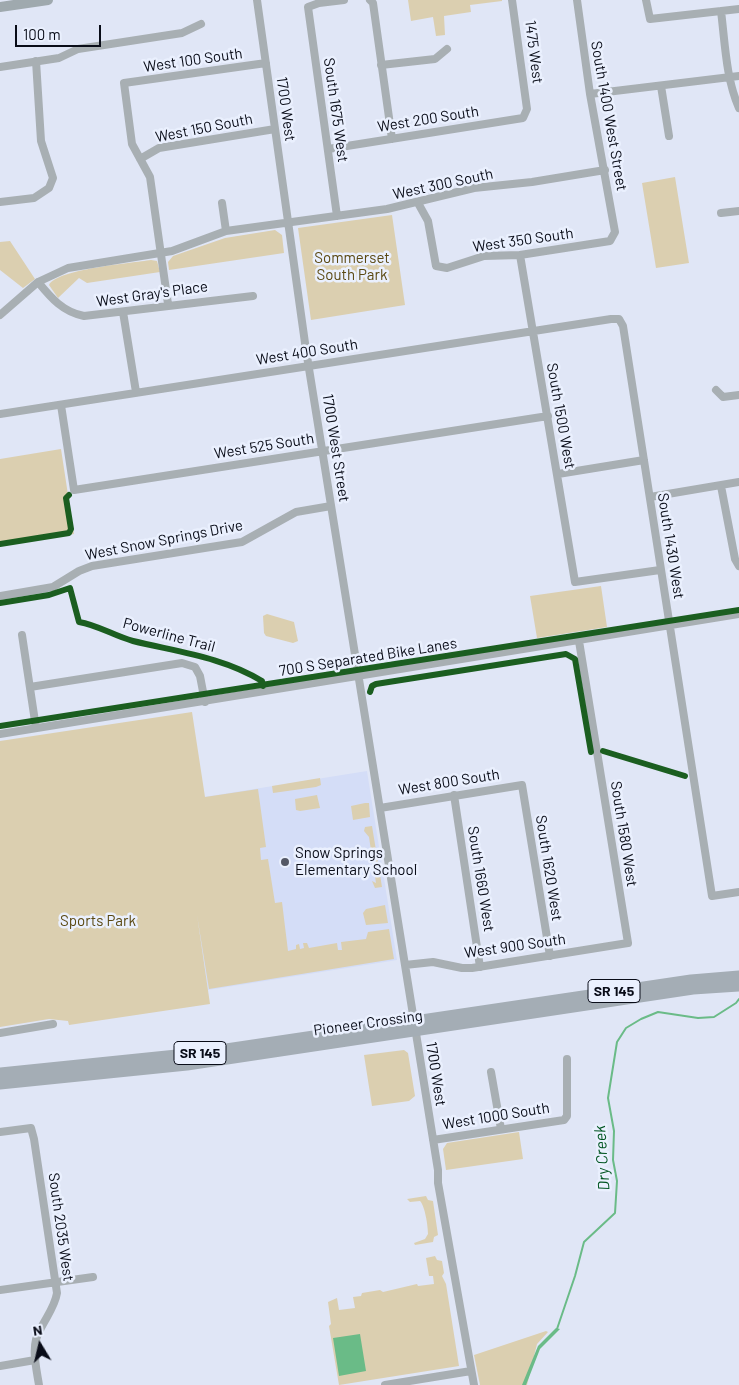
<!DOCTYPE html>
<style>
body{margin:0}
#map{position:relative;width:739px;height:1385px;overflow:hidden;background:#e0e6f6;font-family:Barlow,sans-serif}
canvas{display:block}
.north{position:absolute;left:15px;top:1320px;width:50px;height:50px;-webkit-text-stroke:4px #eaf0fe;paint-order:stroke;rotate:351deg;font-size:14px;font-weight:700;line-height:20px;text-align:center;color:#090c18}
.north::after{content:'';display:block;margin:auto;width:18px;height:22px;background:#090c18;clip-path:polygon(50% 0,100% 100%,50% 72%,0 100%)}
.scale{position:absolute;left:15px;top:25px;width:86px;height:22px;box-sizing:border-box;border:2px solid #090c18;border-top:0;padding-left:6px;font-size:15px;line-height:18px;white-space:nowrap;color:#090c18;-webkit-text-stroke:4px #eaf0fe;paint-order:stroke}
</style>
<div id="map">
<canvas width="739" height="1385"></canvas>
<div class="north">N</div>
<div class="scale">100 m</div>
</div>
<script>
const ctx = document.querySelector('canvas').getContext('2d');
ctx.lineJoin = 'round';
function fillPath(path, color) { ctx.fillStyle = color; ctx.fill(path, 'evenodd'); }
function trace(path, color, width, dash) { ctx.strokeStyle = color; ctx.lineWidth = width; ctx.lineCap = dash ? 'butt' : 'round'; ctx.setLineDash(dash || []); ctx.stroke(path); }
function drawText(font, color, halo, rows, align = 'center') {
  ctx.font = font + ' Barlow,sans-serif'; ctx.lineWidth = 5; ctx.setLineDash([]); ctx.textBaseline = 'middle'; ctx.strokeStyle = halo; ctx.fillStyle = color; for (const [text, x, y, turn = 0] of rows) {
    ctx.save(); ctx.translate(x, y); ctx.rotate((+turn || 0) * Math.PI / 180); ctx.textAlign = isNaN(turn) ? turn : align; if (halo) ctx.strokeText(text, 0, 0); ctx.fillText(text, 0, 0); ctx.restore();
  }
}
fillPath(new Path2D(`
 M 367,771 L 397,960 L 208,990 L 179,801 Z`), '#d4ddf7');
fillPath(new Path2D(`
 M 408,0 L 502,0 L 502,1 L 470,5 L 471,12 L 444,16 L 445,35 L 436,36 L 433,17 L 411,21 Z
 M 675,177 L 689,263 L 656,268 L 642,183 Z
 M 392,215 L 405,305 L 311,320 L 298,228 Z
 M 275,230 L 282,235 L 284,253 L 169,270 L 168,262 L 173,256 L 225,238 Z
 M 10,241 L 35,279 L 23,288 L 0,270 L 0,242 Z
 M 151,260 L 157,261 L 160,272 L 87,283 L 79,278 L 58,298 L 49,285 C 57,269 132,263 151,260 Z
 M 61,449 L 74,534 L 0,546 L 0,459 Z
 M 601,586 L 607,627 L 537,638 L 530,596 Z
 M 267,614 L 294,622 L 298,641 L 293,643 L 266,636 L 264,633 L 263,616 Z
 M 192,712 L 205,797 L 258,789 L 266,847 L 260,848 L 261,860 L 268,859 L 275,903 L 282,902 L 288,951 L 296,949 L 296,945 L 299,944 L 300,949 L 304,948 L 303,943 L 307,943 L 309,948 L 337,943 L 338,950 L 342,950 L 341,942 L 366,939 L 368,932 L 389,929 L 394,959 L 209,989 L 197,915 L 210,1004 L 69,1025 L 68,1021 L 49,1019 L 0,1027 L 0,741 Z
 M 320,778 L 321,785 L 316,787 L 273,793 L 272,786 Z
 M 317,795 L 320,808 L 300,811 L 296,810 L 295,799 Z
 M 365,803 L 369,803 L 370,817 L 353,820 L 351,806 Z
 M 372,826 L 382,887 L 375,888 L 372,881 L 376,883 L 369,837 L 364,831 L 365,827 Z
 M 385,905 L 388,923 L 366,925 L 363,913 L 366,909 Z
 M 404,1050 L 408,1053 L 415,1096 L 409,1101 L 372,1106 L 364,1055 Z
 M 519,1132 L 523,1159 L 446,1170 L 443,1149 L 447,1143 Z
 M 426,1196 L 428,1200 L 433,1201 L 438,1235 L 434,1237 L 433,1242 L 415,1245 L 414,1243 L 425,1239 L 428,1234 C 428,1226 425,1206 420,1201 L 410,1202 L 407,1199 Z
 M 435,1256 L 437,1260 L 442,1261 L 444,1273 L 442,1276 L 446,1284 L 459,1366 L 339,1385 L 329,1326 L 331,1324 L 328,1302 L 337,1298 L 339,1310 L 355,1308 L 353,1297 L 361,1296 L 362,1293 L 380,1290 L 383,1292 L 417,1284 L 418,1286 L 434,1284 L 433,1276 L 429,1276 L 426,1258 Z
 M 546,1331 L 548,1332 L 537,1344 L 527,1385 L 480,1385 L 474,1355 Z`), '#dbcfb0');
fillPath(new Path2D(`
 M 556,1328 L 560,1329 L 540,1349 L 526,1385 L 522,1385 L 538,1346 Z
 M 360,1334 L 366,1371 L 339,1376 L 333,1338 Z`), '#6abb87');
trace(new Path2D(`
 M 557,1329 L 575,1276 L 584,1242 L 615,1213 L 617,1181 L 613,1160 L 614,1131 L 608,1098 L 617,1042 L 626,1028 L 641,1019 L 658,1012 L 698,1018 L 714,1017 L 736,1003 L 739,999`), '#6abb87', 2);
trace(new Path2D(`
 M 257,0 L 306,350 L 438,1170 L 438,1183 L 474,1385
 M 370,0 L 373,3 L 392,139
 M 646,0 L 650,19 L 739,9
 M 721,11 C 725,43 726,79 739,108
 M 381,65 L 435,59 L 447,49
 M 0,67 L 59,58 L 78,49 L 182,33 L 201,24
 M 661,86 L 669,136
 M 590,94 L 739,76
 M 328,149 L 523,118 L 527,109 L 512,0
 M 140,159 L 159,148 L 275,129
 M 0,202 L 34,198 L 49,188 L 53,178 L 41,141 L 36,61
 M 222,203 L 226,231
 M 418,203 L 428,221 L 436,266 L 447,268 L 484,256 L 520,255 L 610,241 L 615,232 L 590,94 L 577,0
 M 721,213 L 739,211
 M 337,216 L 308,7 L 319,3 L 344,0
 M 520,255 L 575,582 L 660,570
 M 38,282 C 51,298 63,312 84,316 L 253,296
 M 168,304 L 150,177 L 132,144 L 124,83 L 266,63
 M 123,312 L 136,392
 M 0,315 L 38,282 L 68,268 L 172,251 L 226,231 L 387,209 L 474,188 L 532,182 L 605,170
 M 716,390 L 723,397 L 739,395
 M 61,405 L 74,490 L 548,416
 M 0,414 L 611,319 L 619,319 L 623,326 L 712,896 L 739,892
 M 558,474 L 644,460
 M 721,486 L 735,559 L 739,566
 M 650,497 L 739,482
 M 0,596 L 53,587 L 79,571 L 92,566 L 242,542 L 296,512 L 331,506
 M 22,635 L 36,728
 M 30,687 L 182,663 L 195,667 L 200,676 L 205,702
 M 0,734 L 739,614
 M 454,795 L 480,967
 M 380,808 L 522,785 L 550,956
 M 405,965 L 433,962 L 462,968 L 472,968 L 628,943 L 579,641
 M 0,1033 L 53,1024
 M 491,1072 L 501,1129
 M 0,1132 L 31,1128 L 34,1139 L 57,1293 C 55,1306 47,1316 41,1328 C 30,1345 36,1366 39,1385
 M 433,1140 L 564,1120 L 567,1116 L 567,1059
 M 0,1290 L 93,1277
 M 0,1366 L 35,1360
 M 385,1385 L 471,1371`), '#a8afb3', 8);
trace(new Path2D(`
 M 0,7 L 48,0`), '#9fa9ae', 10);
trace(new Path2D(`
 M 0,1073 L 206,1052 L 691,980 L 739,976
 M 0,1084 L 187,1065 L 693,989 L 739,986`), '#a4adb5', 11);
trace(new Path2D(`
 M 0,544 L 69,533 L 71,529 L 66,498 L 69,495
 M 0,603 L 49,595 L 70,588 L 79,622 C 98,625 114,636 133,641 C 178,652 223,657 262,681 L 263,686
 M 370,692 L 372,686 L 376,684 L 566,654 L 575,659 L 591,752
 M 0,726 L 739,610
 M 603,751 L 685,776`), '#1b5e20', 6);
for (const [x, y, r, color] of [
 [285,862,5,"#545866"]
]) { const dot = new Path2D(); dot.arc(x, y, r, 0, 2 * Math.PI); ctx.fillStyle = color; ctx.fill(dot); trace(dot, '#eaf0fe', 2); }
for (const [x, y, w] of [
 [614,991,52],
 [200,1053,52]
]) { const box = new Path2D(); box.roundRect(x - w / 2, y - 11.5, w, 23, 4); ctx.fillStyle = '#eaf0fe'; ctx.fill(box); trace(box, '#090c18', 1); }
drawText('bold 14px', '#090c18', null, [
 ["SR 145",614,991],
 ["SR 145",200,1053]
]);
drawText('15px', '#090c18', '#eaf0fe', [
 ["1475 West",534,52,83],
 ["West 100 South",193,60,-8],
 ["1700 West",286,109,82],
 ["South 1675 West",336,110,82],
 ["South 1400 West Street",609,116,80],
 ["West 200 South",428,119,-9],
 ["West 150 South",204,128,-11],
 ["West 300 South",443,184,-12],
 ["West 350 South",523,240,-8],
 ["West Gray's Place",152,294,-8],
 ["West 400 South",307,352,-9],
 ["South 1500 West",561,416,80],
 ["West 525 South",264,446,-9],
 ["1700 West Street",336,448,81],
 ["West Snow Springs Drive",164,540,-11],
 ["South 1430 West",671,546,81],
 ["Powerline Trail",169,635,15],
 ["700 S Separated Bike Lanes",368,657,-9],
 ["West 800 South",449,782,-9],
 ["South 1580 West",624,834,81],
 ["South 1620 West",549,868,81],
 ["South 1660 West",481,879,81],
 ["West 900 South",515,946,-8],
 ["Pioneer Crossing",368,1023,-8],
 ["1700 West",436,1074,81],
 ["West 1000 South",496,1116,-9],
 ["South 2035 West",61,1227,82]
]);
drawText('15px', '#5a4811', '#eaf0fe', [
 ["Sommerset",352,258],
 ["South Park",352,275],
 ["Sports Park",98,921]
]);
drawText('15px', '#090c18', '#eaf0fe', [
 ["Snow Springs",295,853],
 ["Elementary School",295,870]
], 'left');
drawText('italic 16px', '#005521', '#eaf0fe', [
 ["Dry Creek",602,1158,-94]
]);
</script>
